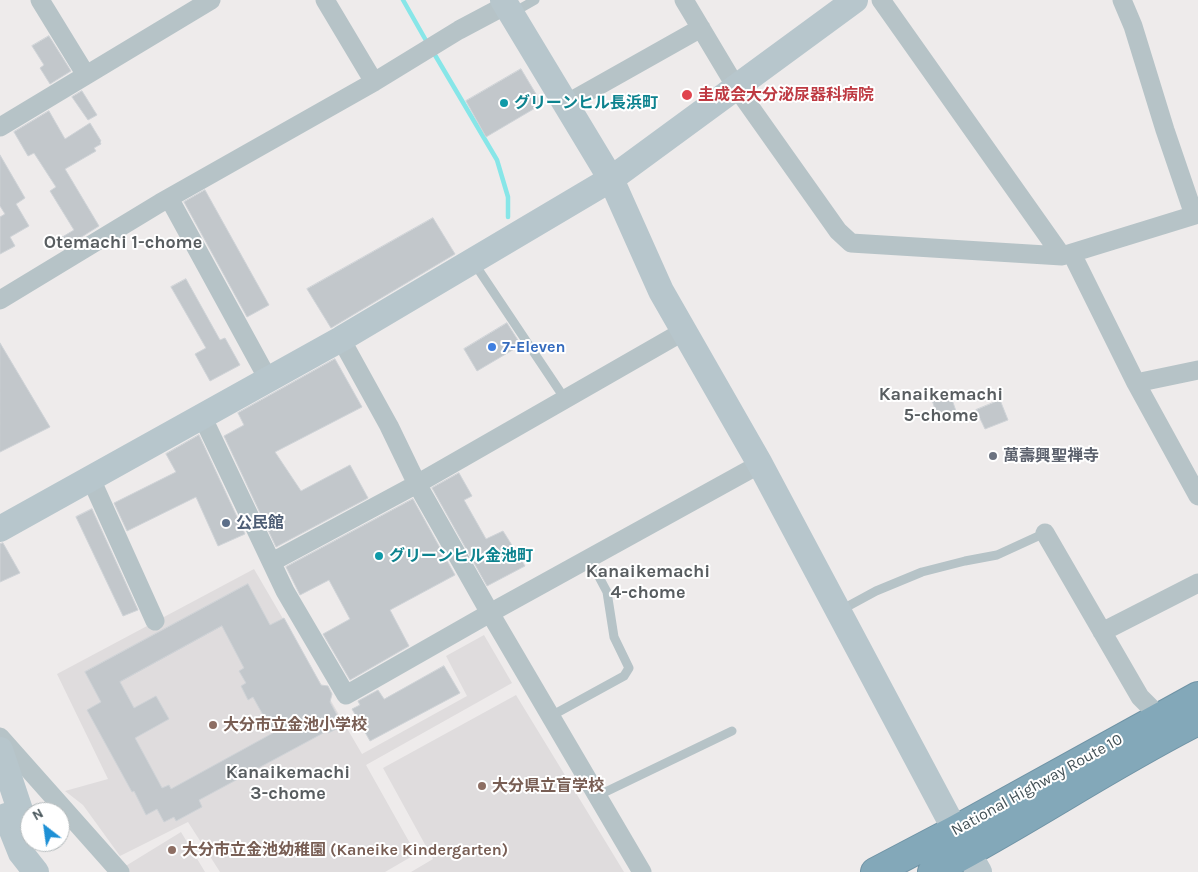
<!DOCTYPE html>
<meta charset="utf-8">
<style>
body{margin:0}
#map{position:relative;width:1198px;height:872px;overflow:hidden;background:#eeebeb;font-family:Karla,sans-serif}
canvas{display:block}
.north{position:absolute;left:20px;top:802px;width:50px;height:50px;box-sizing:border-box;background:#fff;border:1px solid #b4babc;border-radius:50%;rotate:330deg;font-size:14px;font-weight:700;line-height:20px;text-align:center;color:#445257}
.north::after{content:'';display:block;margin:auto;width:18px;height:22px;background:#1e90d5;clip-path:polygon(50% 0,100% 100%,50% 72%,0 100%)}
</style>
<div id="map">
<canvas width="1198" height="872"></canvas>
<div class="north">N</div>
</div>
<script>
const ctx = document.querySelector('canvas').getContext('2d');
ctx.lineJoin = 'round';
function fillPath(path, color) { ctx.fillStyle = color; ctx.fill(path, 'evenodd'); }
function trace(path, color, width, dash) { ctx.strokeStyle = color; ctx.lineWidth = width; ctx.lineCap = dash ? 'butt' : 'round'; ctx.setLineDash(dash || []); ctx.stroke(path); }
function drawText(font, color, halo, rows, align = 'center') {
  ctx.font = font + ' Karla,"Noto Sans JP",sans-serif'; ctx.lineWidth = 4; ctx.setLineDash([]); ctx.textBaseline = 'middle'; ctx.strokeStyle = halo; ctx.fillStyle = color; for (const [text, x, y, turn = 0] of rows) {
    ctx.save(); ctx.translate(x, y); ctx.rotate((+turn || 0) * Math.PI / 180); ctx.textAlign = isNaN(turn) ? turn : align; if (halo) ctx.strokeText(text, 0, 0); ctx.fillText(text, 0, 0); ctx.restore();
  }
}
fillPath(new Path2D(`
 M 254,569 L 362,754 L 467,696 L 446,656 L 484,635 L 512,683 L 366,765 L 416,854 L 385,872 L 220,872 L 188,822 L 120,856 L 83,805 L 65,791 L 108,779 L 57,674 Z
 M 516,695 L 582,803 L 624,872 L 411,872 L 433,859 L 383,768 Z
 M 181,832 L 205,872 L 127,872 L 124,867 Z`), '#dfdcdd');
trace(new Path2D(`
 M 403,0 L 428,44
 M 432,50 L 497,160 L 508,197 L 508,217`), '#87e6e8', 4.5);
const building = new Path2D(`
 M 49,36 L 71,71 L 50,84 L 40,68 L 44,65 L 32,46 Z
 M 521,69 L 542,104 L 486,137 L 466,101 Z
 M 82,91 L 97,115 L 88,120 L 72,97 Z
 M 49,111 L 65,139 L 90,123 L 101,141 L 100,142 L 101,144 L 94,148 L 96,151 L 65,169 L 99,226 L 64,248 L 59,239 L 74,230 L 50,191 L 56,187 L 34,153 L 28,156 L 14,132 Z
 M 0,155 L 25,198 L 16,204 L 29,226 L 10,237 L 15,246 L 0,254 L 0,217 L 5,214 L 0,206 Z
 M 205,190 L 269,305 L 247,317 L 184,202 Z
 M 433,218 L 455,254 L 331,328 L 307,289 Z
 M 186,279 L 220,340 L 225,338 L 240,365 L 210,381 L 195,354 L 206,348 L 171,287 Z
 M 507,323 L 521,345 L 477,371 L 464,349 Z
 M 0,343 L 50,427 L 0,452 Z
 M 335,359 L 362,407 L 275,452 L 301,491 L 350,465 L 368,498 L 276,547 L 224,436 L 244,425 L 238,413 Z
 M 950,394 L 956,411 L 938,418 L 932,400 Z
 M 1000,400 L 1008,420 L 985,429 L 976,410 Z
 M 199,435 L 245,534 L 218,546 L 196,497 L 127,531 L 114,503 L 176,472 L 166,454 Z
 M 459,473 L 472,496 L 464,500 L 486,539 L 503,531 L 525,566 L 487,586 L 432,488 Z
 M 413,499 L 455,575 L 390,610 L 409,646 L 350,680 L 323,634 L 350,619 L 329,580 L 300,595 L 286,567 Z
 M 92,509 L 138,610 L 123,616 L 76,517 Z
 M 3,543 L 20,573 L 0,582 L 0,544 Z
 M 248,584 L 270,625 L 284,618 L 321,685 L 328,686 L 332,694 L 330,702 L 343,726 L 328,733 L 327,731 L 199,800 L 202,807 L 176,821 L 174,817 L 164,822 L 157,809 L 146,815 L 134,791 L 132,792 L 87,710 L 101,702 L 85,672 ZM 222,626 L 244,668 L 239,671 L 246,683 L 241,686 L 248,700 L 253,697 L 273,733 L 171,789 L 169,785 L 162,788 L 135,738 L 169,719 L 156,696 L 134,708 L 120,682 Z
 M 444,666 L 460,693 L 370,741 L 352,709 L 360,705 L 358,701 L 378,690 L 384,699 Z`);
fillPath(building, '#c2c7cb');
trace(building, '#cfd3d7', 1);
const highway = new Path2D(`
 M 875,872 L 955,830 L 1198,696
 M 932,872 C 1023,825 1107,767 1198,721`);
trace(highway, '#6f93a5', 30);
trace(new Path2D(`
 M 514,12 L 535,0
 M 474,263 L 565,399
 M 841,610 L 876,591 L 922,572 L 965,561 L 997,555 L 1045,533
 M 551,716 L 624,676 L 629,668 L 614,637 L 607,592 L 589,558
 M 597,796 L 732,731`), '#b6c3c7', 9);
trace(new Path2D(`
 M 40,0 L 86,75
 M 325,0 L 374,82
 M 684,0 L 736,87 L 838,231 L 851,243 L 1062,256 L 1198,214
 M 881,0 L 1062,256
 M 1122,0 L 1133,26 L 1165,130 L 1194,215
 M 566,104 L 701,28
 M 0,127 L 211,0
 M 169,198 L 268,379
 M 1072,254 L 1136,383 L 1198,496
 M 0,300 L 160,203 L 374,82 L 459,30 L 506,5
 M 341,339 L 389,426 L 417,484 L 490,613 L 760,464
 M 1136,383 L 1198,370
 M 202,416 L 285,591 L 346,695 L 490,613 L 642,872
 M 91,479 L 155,621
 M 1045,533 L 1140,697 L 1160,717
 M 272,562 L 417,484 L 684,331
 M 1102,632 L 1198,583
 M 0,737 L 120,872`), '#b6c3c7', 19);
trace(new Path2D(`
 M 503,0 L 611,179 L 661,291 L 760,464 L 955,830 L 979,872
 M 0,529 L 341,339 L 611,179 L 855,0
 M 0,750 L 22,816 L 30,834
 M 6,816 L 21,853 L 36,872`), '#b7c6cc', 26);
trace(highway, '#83a8b9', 28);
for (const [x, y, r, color] of [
 [687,95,6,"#e0444e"],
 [504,103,5,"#0f9aa8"],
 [492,347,5,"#3f7fe0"],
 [993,456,5,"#6b7280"],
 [226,523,5,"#5c6f8a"],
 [379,556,5,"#0f9aa8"],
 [213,725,5,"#8d6e63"],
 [482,786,5,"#8d6e63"],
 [172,850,5,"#8d6e63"]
]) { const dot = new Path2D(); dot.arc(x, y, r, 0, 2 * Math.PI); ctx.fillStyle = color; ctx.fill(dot); trace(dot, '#fff', 2); }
drawText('bold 16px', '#be3a42', '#fff', [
 ["圭成会大分泌尿器科病院",698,95]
], 'left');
drawText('bold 16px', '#0d838f', '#fff', [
 ["グリーンヒル長浜町",514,103],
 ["グリーンヒル金池町",389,556]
], 'left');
drawText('bold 16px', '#366cbe', '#fff', [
 ["7-Eleven",502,347]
], 'left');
drawText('bold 16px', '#5b616d', '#fff', [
 ["萬壽興聖禅寺",1003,456]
], 'left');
drawText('bold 16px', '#4e5e75', '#fff', [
 ["公民館",236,523]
], 'left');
drawText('bold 16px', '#785e54', '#fff', [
 ["大分市立金池小学校",223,725],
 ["大分県立盲学校",492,786],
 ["大分市立金池幼稚園 (Kaneike Kindergarten)",182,850]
], 'left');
drawText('16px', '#445257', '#fff', [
 ["National Highway Route 10",1037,785,-29]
]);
drawText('bold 18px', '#585d60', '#fff', [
 ["Otemachi 1-chome",123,243],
 ["Kanaikemachi",941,395],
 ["5-chome",941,416],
 ["Kanaikemachi",648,572],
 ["4-chome",648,593],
 ["Kanaikemachi",288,773],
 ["3-chome",288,794]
]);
</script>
